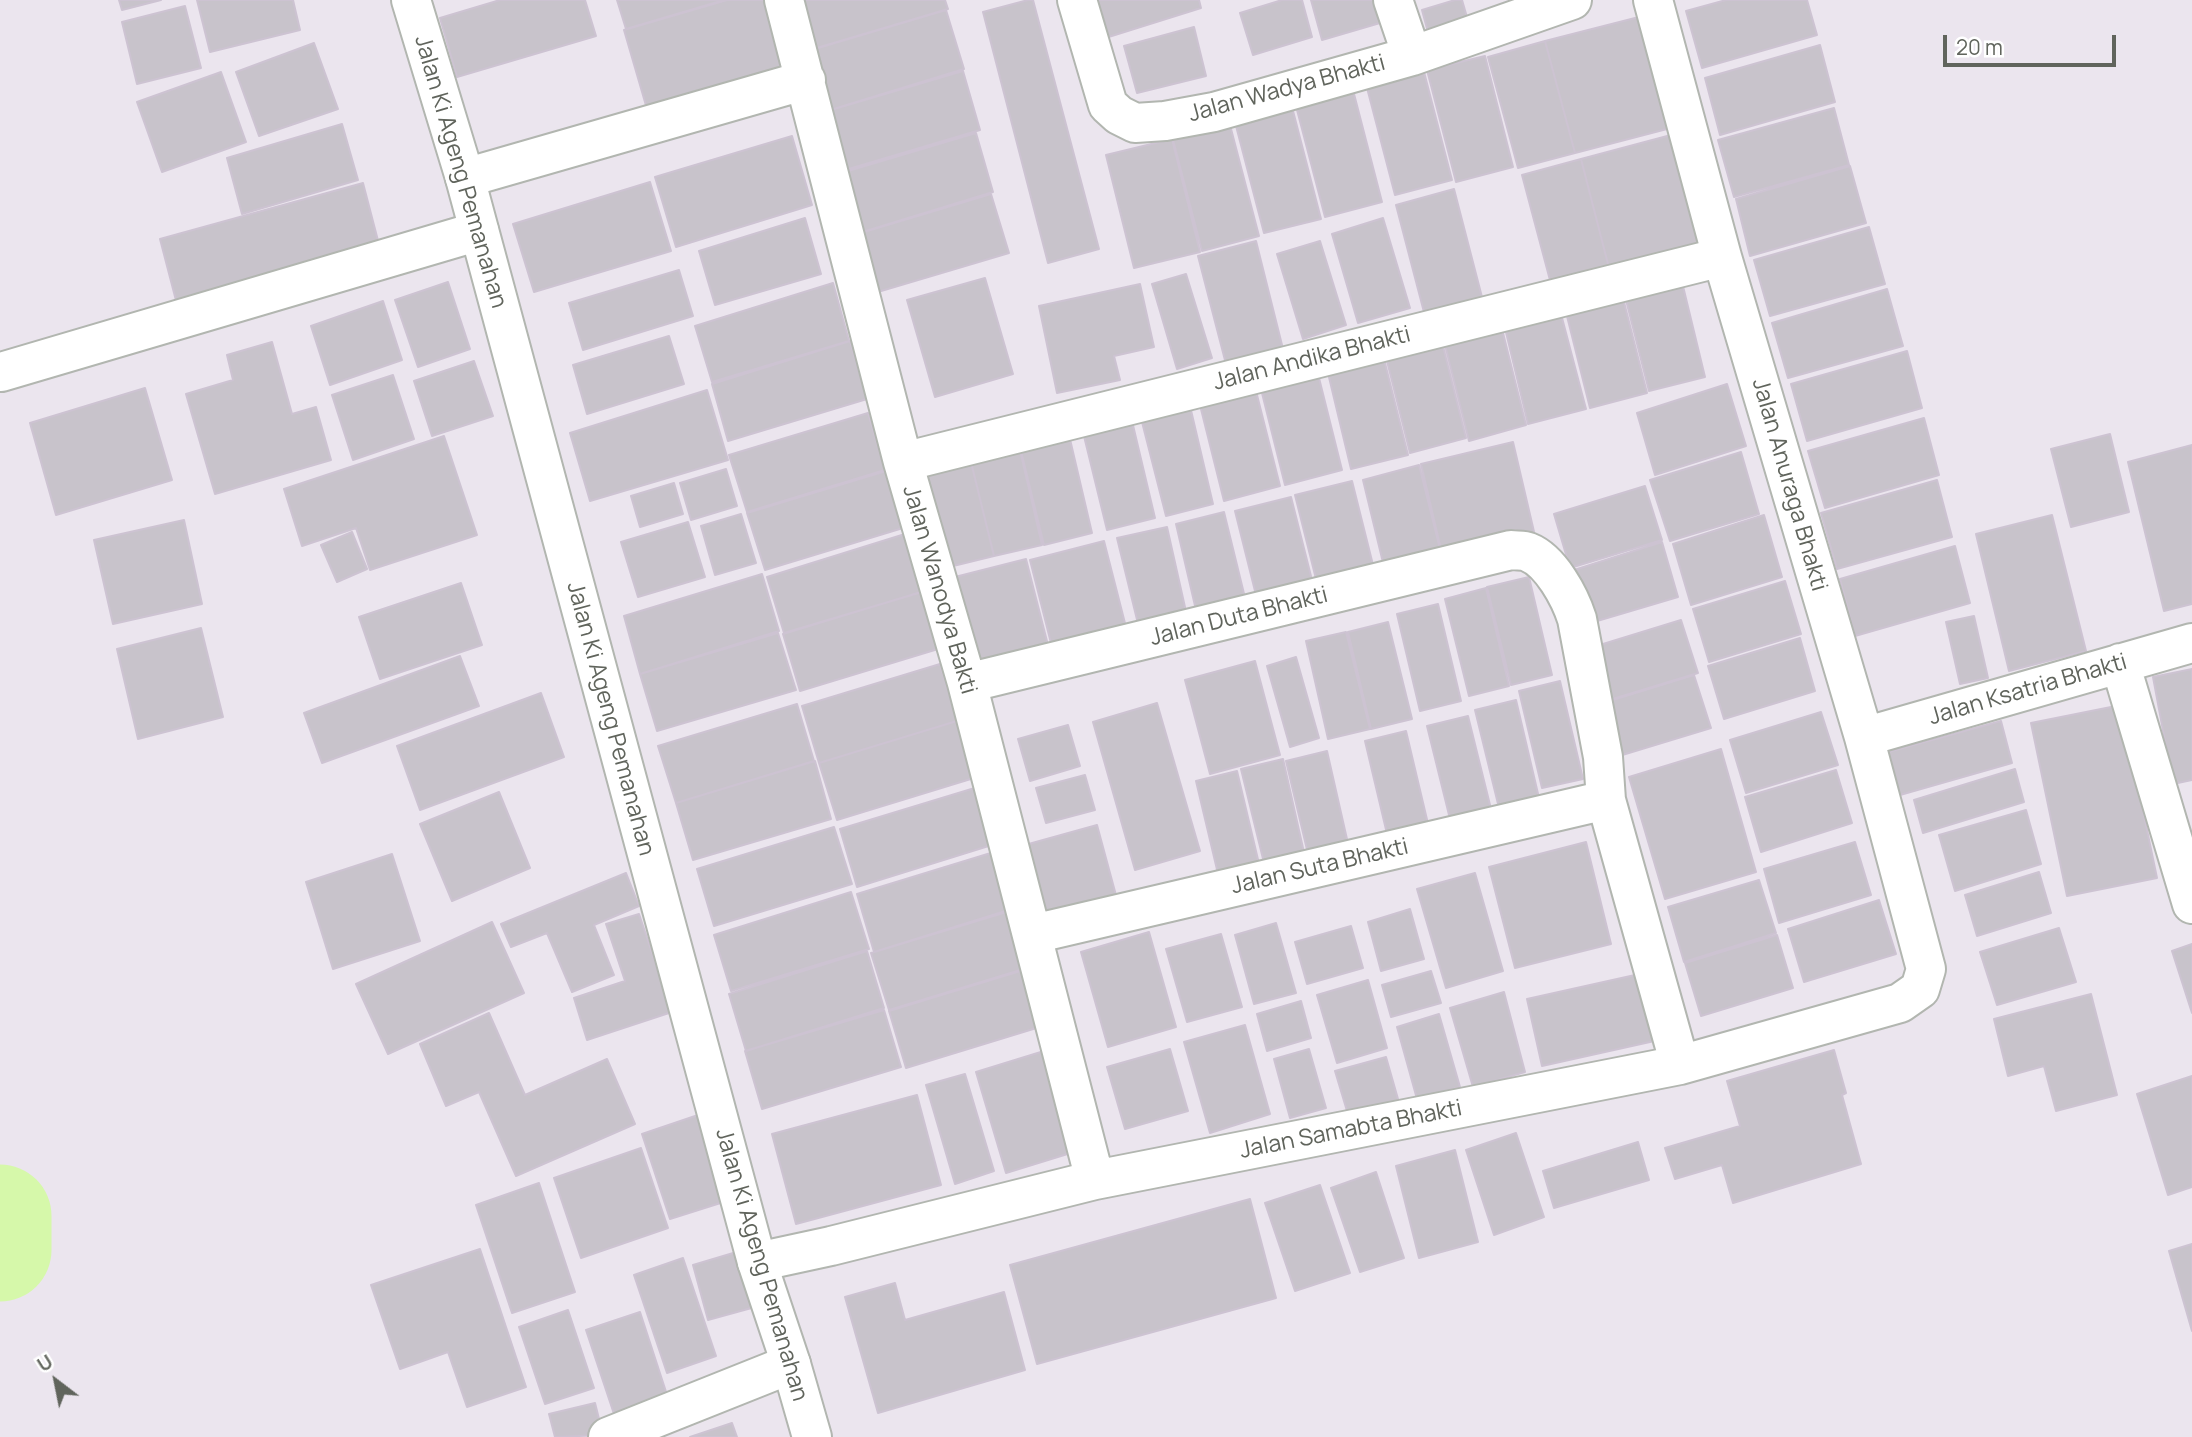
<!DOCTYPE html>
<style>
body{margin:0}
#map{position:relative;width:2192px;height:1437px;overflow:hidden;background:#ebe5ee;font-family:Manrope,sans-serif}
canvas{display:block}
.north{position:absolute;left:21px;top:1346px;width:70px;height:70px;-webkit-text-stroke:5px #fff;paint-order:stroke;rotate:328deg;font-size:19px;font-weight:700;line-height:28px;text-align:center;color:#60645c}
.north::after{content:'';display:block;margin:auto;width:24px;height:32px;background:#60645c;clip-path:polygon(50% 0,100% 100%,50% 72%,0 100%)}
.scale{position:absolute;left:1943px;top:35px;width:173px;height:32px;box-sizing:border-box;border:4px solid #60645c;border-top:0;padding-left:9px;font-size:21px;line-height:24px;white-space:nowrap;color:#60645c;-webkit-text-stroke:5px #fff;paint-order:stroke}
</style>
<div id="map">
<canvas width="2192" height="1437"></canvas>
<div class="north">U</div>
<div class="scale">20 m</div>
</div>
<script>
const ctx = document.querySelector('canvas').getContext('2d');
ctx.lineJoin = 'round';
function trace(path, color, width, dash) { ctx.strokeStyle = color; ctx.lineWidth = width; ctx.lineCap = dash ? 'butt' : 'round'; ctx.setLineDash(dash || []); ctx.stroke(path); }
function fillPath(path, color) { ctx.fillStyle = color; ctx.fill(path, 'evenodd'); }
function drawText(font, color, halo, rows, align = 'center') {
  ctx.font = font + ' Manrope,sans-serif'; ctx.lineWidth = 7; ctx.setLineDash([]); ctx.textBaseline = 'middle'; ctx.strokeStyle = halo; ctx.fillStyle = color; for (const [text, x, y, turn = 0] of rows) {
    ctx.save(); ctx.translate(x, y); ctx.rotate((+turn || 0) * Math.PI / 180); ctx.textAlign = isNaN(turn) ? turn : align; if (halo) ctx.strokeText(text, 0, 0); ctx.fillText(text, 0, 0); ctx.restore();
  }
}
trace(new Path2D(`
 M 0,1216 L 0,1250`), '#d6f8aa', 103);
const building = new Path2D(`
 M 119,0 L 161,0 L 122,10 Z
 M 197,0 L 293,0 L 300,30 L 210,52 Z
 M 500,0 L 585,0 L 596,36 L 457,77 L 440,18 Z
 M 617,0 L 724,0 L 626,29 Z
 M 727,0 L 764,0 L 784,68 L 647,109 L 624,30 Z
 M 795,0 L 945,0 L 948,9 L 810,50 Z
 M 1028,0 L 1033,0 L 1099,249 L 1048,263 L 983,12 Z
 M 1087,0 L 1199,0 L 1201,8 L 1099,40 Z
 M 1282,0 L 1302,0 L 1312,37 L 1253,55 L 1240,13 Z
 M 1311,0 L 1373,0 L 1380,23 L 1322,40 Z
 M 1455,0 L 1462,0 L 1469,24 L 1429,36 L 1422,10 Z
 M 1726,0 L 1807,0 L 1817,35 L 1702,68 L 1686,11 Z
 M 185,6 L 201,68 L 137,84 L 122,22 Z
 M 946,10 L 964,69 L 827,111 L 808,51 Z
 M 1639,17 L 1667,129 L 1575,153 L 1545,41 Z
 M 1194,27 L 1206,76 L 1137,93 L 1124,46 Z
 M 1545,41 L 1575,153 L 1518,168 L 1488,57 Z
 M 314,43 L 338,109 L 259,136 L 236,72 Z
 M 1820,45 L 1835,102 L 1720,135 L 1705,78 Z
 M 1485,56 L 1513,167 L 1456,182 L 1427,70 Z
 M 1423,68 L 1452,180 L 1395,195 L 1366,84 Z
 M 963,71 L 980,130 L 842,171 L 824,112 Z
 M 221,72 L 246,142 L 162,172 L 137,102 Z
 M 1353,90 L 1382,202 L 1325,217 L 1296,106 Z
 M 1292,107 L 1321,219 L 1264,233 L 1235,122 Z
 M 1834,108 L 1849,165 L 1734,197 L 1718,140 Z
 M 342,124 L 358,180 L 242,214 L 227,158 Z
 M 1230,125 L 1259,236 L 1202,251 L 1173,140 Z
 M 976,133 L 993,192 L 856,234 L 838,174 Z
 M 1671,135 L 1700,244 L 1609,268 L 1581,159 Z
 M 792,136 L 812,205 L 676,247 L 655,177 Z
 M 1172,139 L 1200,252 L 1134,268 L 1106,155 Z
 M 1581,159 L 1609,268 L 1551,284 L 1522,175 Z
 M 1850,166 L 1866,223 L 1750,256 L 1736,199 Z
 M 650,182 L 671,251 L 534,292 L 513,224 Z
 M 363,183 L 382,256 L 179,312 L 160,239 Z
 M 1454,189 L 1483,301 L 1425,316 L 1396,205 Z
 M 991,194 L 1009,253 L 871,294 L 854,235 Z
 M 805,218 L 821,274 L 715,305 L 699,251 Z
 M 1383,218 L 1410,308 L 1358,323 L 1332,234 Z
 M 1869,227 L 1885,284 L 1770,316 L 1754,260 Z
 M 1256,241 L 1284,353 L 1227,368 L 1198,256 Z
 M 1320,241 L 1346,325 L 1303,339 L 1277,254 Z
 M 679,270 L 693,316 L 583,350 L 569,303 Z
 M 1186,274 L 1212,358 L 1177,369 L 1152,284 Z
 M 985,278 L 1013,374 L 935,397 L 907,300 Z
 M 448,282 L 470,349 L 418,367 L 395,300 Z
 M 1682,282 L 1705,377 L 1649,391 L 1625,296 Z
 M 833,283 L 849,341 L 712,382 L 695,326 Z
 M 1140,284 L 1154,347 L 1114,356 L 1120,380 L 1057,393 L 1039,306 Z
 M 1887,289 L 1903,346 L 1788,378 L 1772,323 Z
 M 1623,298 L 1647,393 L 1590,408 L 1566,312 Z
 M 383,301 L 402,360 L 330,385 L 311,326 Z
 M 1561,314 L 1586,409 L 1528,424 L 1505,328 Z
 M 1502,329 L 1526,425 L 1469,441 L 1445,345 Z
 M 669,336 L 684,384 L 587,414 L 573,365 Z
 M 850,341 L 867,399 L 728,441 L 712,384 Z
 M 272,342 L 292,414 L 316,407 L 331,460 L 215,494 L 186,394 L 233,380 L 227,355 Z
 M 1442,342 L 1466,438 L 1410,453 L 1386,357 Z
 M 1907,351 L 1922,408 L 1807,441 L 1791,384 Z
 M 1384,359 L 1408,455 L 1351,469 L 1328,373 Z
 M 474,361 L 493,416 L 432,436 L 414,381 Z
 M 1318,374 L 1342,470 L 1285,485 L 1261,389 Z
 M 393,375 L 414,439 L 353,460 L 332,395 Z
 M 1727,384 L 1746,446 L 1655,475 L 1637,413 Z
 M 145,388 L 172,480 L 56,515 L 30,423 Z
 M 707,390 L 728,460 L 590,501 L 570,433 Z
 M 1256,391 L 1280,486 L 1224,501 L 1200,405 Z
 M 1190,406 L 1213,504 L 1166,516 L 1141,418 Z
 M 868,413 L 885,470 L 747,512 L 729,455 Z
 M 1924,418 L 1939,475 L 1825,508 L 1808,451 Z
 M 1132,421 L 1155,518 L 1107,530 L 1083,432 Z
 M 2110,434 L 2129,512 L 2071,527 L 2051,449 Z
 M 1069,435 L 1092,533 L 1044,545 L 1020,447 Z
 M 444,436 L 477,535 L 370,570 L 356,528 L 302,546 L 284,489 Z
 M 1513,442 L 1535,536 L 1443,558 L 1421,464 Z
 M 2192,445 L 2192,604 L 2164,611 L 2128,462 Z
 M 1019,446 L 1042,545 L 994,556 L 970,458 Z
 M 1741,452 L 1759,514 L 1670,541 L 1650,480 Z
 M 970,458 L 994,556 L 945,568 L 921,470 Z
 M 1419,465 L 1443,561 L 1386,575 L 1363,480 Z
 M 726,469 L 737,506 L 691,520 L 680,483 Z
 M 886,471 L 903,528 L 765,570 L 747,513 Z
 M 1937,480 L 1952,537 L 1837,569 L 1821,513 Z
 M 1352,481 L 1376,577 L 1319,591 L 1295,495 Z
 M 674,483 L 683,514 L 640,527 L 631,496 Z
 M 1645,486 L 1662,540 L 1570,568 L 1554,514 Z
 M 1291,497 L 1315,592 L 1259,607 L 1235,511 Z
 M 1224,512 L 1248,610 L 1199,623 L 1176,524 Z
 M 741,514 L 756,563 L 715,575 L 701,526 Z
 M 1764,515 L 1782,577 L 1691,605 L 1673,544 Z
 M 2052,515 L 2086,651 L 2009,671 L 1976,534 Z
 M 184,520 L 202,604 L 113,624 L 94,540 Z
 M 688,522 L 705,577 L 638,597 L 621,542 Z
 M 1167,527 L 1189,625 L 1141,636 L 1117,538 Z
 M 352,532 L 367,569 L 337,582 L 321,545 Z
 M 905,534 L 922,592 L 784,633 L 767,577 Z
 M 1104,541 L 1128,635 L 1054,655 L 1030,560 Z
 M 1662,542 L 1678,597 L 1587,624 L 1571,571 Z
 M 1955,546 L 1970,603 L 1855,636 L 1840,579 Z
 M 1026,559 L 1050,653 L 975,672 L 951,578 Z
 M 762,574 L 779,631 L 640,674 L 624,616 Z
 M 1529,577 L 1552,675 L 1511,685 L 1487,587 Z
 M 1785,581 L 1801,634 L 1709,662 L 1693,609 Z
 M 461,583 L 482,645 L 380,679 L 359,617 Z
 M 1486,588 L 1509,686 L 1469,696 L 1445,599 Z
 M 921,592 L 938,649 L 800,691 L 783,634 Z
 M 1438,604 L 1461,701 L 1420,711 L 1397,614 Z
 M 1974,616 L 1988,678 L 1960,684 L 1946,622 Z
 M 1681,620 L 1698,673 L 1606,701 L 1590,648 Z
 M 1388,622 L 1412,719 L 1371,729 L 1348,632 Z
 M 201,628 L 223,717 L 138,739 L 117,649 Z
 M 1346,632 L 1370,729 L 1328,739 L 1306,641 Z
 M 778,633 L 796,690 L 657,731 L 640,674 Z
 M 1800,638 L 1815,691 L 1724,719 L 1708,666 Z
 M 460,656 L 479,706 L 322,763 L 304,713 Z
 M 1296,657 L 1319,738 L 1290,747 L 1267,666 Z
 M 1255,661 L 1280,755 L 1210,774 L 1185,680 Z
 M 940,664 L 957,721 L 819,763 L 802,706 Z
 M 2192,669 L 2192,780 L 2173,784 L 2153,677 Z
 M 1694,675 L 1711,728 L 1619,756 L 1603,703 Z
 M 1560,681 L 1583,779 L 1542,788 L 1519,691 Z
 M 541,693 L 564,757 L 420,810 L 397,746 Z
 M 1516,700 L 1539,798 L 1499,808 L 1475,710 Z
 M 1157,703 L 1200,851 L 1135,870 L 1093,722 Z
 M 797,704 L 814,761 L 676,803 L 658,746 Z
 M 2121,705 L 2157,878 L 2067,896 L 2031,723 Z
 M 1821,712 L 1838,765 L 1746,793 L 1730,740 Z
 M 1468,716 L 1492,813 L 1451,823 L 1427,726 Z
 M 957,721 L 974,778 L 837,820 L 819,763 Z
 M 2001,721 L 2012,763 L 1900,795 L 1888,752 Z
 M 1068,725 L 1080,766 L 1030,781 L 1018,739 Z
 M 1406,731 L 1429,828 L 1388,838 L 1365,741 Z
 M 1721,749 L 1756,872 L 1665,899 L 1629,777 Z
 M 1327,751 L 1349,848 L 1309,858 L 1286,761 Z
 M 1283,759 L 1305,857 L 1265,867 L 1241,769 Z
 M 815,761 L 831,819 L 693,860 L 676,803 Z
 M 2015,769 L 2024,802 L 1923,833 L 1914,800 Z
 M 1836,770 L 1852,823 L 1761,852 L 1745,797 Z
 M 1237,771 L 1260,868 L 1219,878 L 1196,781 Z
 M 1085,775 L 1095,810 L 1046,823 L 1036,788 Z
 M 978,787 L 995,844 L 857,887 L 840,829 Z
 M 499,792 L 530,868 L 452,901 L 420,824 Z
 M 2026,810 L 2041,864 L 1955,891 L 1939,835 Z
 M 1097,825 L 1117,899 L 1046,919 L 1025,845 Z
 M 834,827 L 852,884 L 714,926 L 697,869 Z
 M 1586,842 L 1611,944 L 1515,968 L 1489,867 Z
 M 1855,842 L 1871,895 L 1779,923 L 1764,869 Z
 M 994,852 L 1012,909 L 874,952 L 857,894 Z
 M 392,854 L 420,941 L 333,969 L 306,882 Z
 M 2039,872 L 2051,913 L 1977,936 L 1965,895 Z
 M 626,873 L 639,906 L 594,925 L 614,975 L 572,992 L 547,933 L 511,947 L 501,924 Z
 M 1475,873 L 1503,971 L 1446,988 L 1417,889 Z
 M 1759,880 L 1776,933 L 1684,962 L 1668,907 Z
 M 851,892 L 869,949 L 731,991 L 714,935 Z
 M 1879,900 L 1896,954 L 1804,982 L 1788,929 Z
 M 1410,909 L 1424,959 L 1381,971 L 1368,922 Z
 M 1010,911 L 1027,968 L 889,1010 L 871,953 Z
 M 639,914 L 672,1012 L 587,1040 L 574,998 L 625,981 L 606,924 Z
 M 492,922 L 524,993 L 388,1054 L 356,984 Z
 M 1276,923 L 1296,993 L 1254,1004 L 1235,935 Z
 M 1351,926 L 1363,968 L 1307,984 L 1295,942 Z
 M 2059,928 L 2076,982 L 1997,1005 L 1980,952 Z
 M 1149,932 L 1176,1027 L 1108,1047 L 1081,952 Z
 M 1221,934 L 1242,1007 L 1187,1022 L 1166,949 Z
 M 1777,935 L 1793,988 L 1701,1016 L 1685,963 Z
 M 2192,944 L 2192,1013 L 2172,951 Z
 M 867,951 L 884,1008 L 746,1051 L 729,994 Z
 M 1027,969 L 1043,1026 L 906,1068 L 889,1011 Z
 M 1431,971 L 1441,1003 L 1391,1017 L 1382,985 Z
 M 1644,973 L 1659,1040 L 1542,1066 L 1527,999 Z
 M 1368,980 L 1387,1048 L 1337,1063 L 1317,995 Z
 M 1504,992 L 1525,1072 L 1473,1087 L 1450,1008 Z
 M 2091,994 L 2117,1095 L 2056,1111 L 2044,1066 L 2008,1076 L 1994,1019 Z
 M 1301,1001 L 1311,1038 L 1267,1051 L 1257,1014 Z
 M 884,1010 L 901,1067 L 762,1109 L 745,1051 Z
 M 489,1013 L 525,1095 L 607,1059 L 635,1124 L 516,1176 L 479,1092 L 446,1106 L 420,1044 Z
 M 1439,1014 L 1460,1087 L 1417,1099 L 1397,1027 Z
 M 1245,1025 L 1270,1114 L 1210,1133 L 1184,1042 Z
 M 1170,1049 L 1188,1111 L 1125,1129 L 1107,1067 Z
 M 1309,1049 L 1326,1108 L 1290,1118 L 1274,1059 Z
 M 1834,1050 L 1846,1093 L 1842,1095 L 1861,1164 L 1733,1203 L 1722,1165 L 1675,1179 L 1665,1148 L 1740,1126 L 1727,1081 Z
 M 1044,1051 L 1074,1152 L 1006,1173 L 976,1072 Z
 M 1386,1057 L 1400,1106 L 1350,1121 L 1335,1071 Z
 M 965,1074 L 994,1171 L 955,1184 L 926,1085 Z
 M 2192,1076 L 2192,1187 L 2168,1195 L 2137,1094 Z
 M 917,1095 L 941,1185 L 796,1224 L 772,1134 Z
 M 701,1114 L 730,1200 L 670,1219 L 642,1134 Z
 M 1516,1133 L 1544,1217 L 1494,1235 L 1466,1150 Z
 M 1638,1142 L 1649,1180 L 1554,1208 L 1543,1171 Z
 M 641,1148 L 668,1228 L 581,1258 L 554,1178 Z
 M 1455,1150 L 1478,1242 L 1419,1258 L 1396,1166 Z
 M 1376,1172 L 1404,1258 L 1360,1272 L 1331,1188 Z
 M 539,1183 L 575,1292 L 512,1313 L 476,1205 Z
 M 1320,1185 L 1350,1273 L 1295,1291 L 1265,1203 Z
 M 1250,1199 L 1276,1298 L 1037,1364 L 1010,1265 Z
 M 2192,1244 L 2192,1331 L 2169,1251 Z
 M 750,1248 L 766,1304 L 708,1320 L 693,1265 Z
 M 480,1249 L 526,1387 L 467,1407 L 448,1352 L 400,1369 L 371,1285 Z
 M 683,1258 L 716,1356 L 667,1373 L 634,1275 Z
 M 895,1283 L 905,1320 L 1004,1292 L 1025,1370 L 878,1413 L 845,1297 Z
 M 568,1310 L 594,1388 L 545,1404 L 519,1327 Z
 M 640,1312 L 670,1404 L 617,1423 L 586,1330 Z
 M 595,1403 L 603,1435 L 555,1437 L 549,1414 Z
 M 732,1423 L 737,1437 L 690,1437 Z`);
fillPath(building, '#c8c3cb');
trace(building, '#cdc3d2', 2);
const minor = new Path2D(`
 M 784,0 L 903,462 L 967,683 L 1095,1180
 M 1077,0 L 1108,105 L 1119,115 L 1135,123 L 1165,121 L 1214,112 L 1412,56 L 1572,0
 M 1393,0 L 1412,56
 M 465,178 L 806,80
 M 1,372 L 479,231
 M 903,462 L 1722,257
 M 2120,663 L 2192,904
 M 967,683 L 1511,550 C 1516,551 1523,550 1528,552 C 1551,561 1570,597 1577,619 L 1603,757 L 1606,800 L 1680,1065
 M 1864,737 L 2192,643
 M 1033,934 L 1606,800
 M 757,1262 L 831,1246 L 1095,1180 L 1680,1065 L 1900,1003 L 1920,989 L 1926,969 L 1864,737 L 1722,257 L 1653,0
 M 608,1437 L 791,1364`);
const tertiary = new Path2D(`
 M 411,0 L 465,178 L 757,1262 L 791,1364 L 812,1437`);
trace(minor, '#b2b6b0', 42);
trace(tertiary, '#b2b6b0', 42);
trace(minor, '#fff', 38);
trace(tertiary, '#fff', 38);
drawText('23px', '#60645c', '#fff', [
 ["Jalan Wadya Bhakti",1287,89,-15],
 ["Jalan Ki Ageng Pemanahan",460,172,74],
 ["Jalan Andika Bhakti",1312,359,-14],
 ["Jalan Anuraga Bhakti",1789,485,74],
 ["Jalan Wanodya Bakti",939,590,74],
 ["Jalan Duta Bhakti",1239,617,-14],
 ["Jalan Ksatria Bhakti",2028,690,-16],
 ["Jalan Ki Ageng Pemanahan",610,719,75],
 ["Jalan Suta Bhakti",1320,867,-13],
 ["Jalan Samabta Bhakti",1351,1130,-11],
 ["Jalan Ki Ageng Pemanahan",761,1265,74]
]);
</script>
